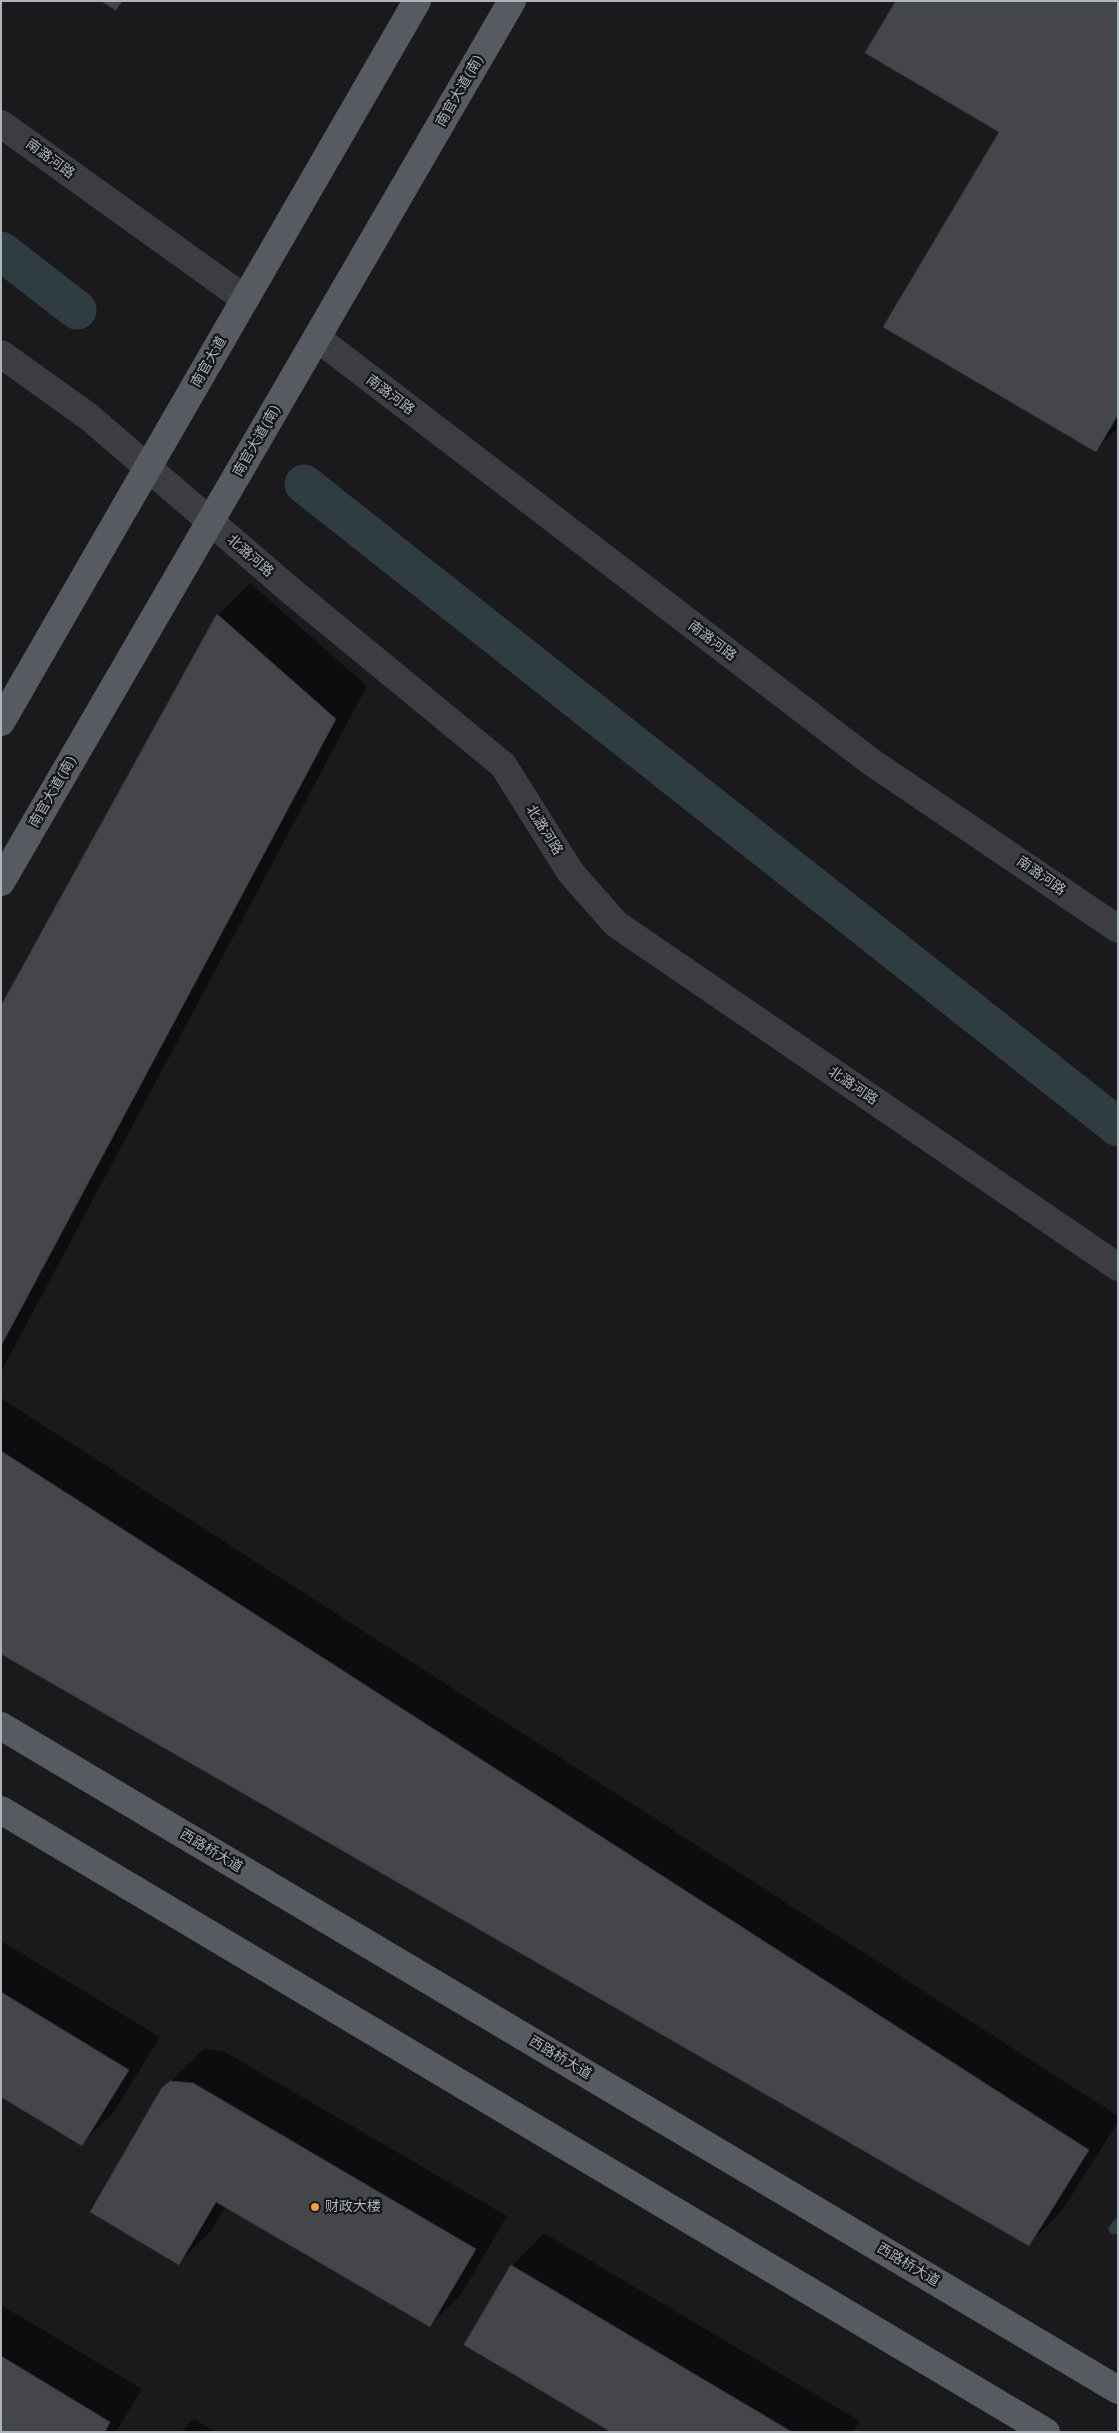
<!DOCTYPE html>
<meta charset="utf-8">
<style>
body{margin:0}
#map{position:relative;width:1119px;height:2433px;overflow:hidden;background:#1a1a1d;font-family:"Work Sans",sans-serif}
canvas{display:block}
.frame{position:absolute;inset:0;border:2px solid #acb4bc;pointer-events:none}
</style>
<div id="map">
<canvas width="1119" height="2433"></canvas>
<div class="frame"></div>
</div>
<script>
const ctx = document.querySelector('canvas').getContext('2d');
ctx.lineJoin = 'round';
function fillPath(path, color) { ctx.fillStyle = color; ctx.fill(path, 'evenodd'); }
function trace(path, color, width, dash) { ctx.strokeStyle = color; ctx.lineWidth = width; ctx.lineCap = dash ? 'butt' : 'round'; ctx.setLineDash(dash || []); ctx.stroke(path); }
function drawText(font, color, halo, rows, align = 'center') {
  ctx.font = font + ' "Work Sans","Noto Sans SC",sans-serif'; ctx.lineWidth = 4.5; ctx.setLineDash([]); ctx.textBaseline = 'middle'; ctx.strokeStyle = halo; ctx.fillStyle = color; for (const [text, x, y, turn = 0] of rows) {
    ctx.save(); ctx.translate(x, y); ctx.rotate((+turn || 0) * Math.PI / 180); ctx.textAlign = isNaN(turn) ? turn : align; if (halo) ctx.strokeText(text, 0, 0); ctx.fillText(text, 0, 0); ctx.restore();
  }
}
fillPath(new Path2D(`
 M 1118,1 L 1118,428 L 1095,451 L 1001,131 Z
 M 250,583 L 367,686 L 1,1372 L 1,1009 L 218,615 Z
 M 1,1398 L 1118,2116 L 1118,2122 L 1061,2212 L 1029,2244 L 1,1652 Z
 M 1,1941 L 160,2037 L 114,2112 L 82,2144 L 1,2095 Z
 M 204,2049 L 225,2052 L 507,2216 L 462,2293 L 430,2325 L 226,2206 L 211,2231 L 179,2263 L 162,2090 Z
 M 544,2233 L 860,2421 L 853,2432 L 613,2432 L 466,2344 L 512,2266 Z
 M 1,2305 L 142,2389 L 116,2432 L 1,2432 Z
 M 194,2419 L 215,2432 L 181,2432 Z`), '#0007');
trace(new Path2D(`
 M 1114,2229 L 1118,2224`), '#2f3c42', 11);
trace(new Path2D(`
 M 1,251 L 77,310
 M 304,484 L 1118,1127`), '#2f3c42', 39);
const building = new Path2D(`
 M 101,1 L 122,1 L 116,10 Z
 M 896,1 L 1118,1 L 1118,415 L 1096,452 L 883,327 L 999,132 L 865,53 Z
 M 217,614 L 336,719 L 1,1346 L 1,1006 Z
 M 1,1451 L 1089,2150 L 1029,2246 L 1,1654 Z
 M 1,1992 L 129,2070 L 82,2146 L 1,2097 Z
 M 170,2081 L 193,2083 L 476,2249 L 430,2327 L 216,2202 L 179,2265 L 90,2212 L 161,2089 Z
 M 511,2265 L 792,2432 L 611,2432 L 464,2345 Z
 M 1,2356 L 110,2422 L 105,2432 L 1,2432 Z`);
fillPath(building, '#44464a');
trace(building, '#343539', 1);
trace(new Path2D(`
 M 1,124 L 245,299
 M 317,338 L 870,761 L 1118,929
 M 1,354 L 89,417 L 290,590 L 503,765 L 571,873 L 616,924 L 1118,1267`), '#3b3d42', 28);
trace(new Path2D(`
 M 1,722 L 417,1
 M 1,882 L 512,1
 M 1,1726 L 1118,2390
 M 1,1810 L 1046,2432`), '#575a61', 28);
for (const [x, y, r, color] of [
 [315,2207,5,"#f89c37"]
]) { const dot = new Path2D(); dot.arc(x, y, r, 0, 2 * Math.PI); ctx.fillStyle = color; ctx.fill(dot); trace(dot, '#151518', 2); }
drawText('14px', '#acb4bc', '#151518', [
 ["南官大道(南)",460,91,-60],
 ["南潞河路",50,159,36],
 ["南官大道",209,362,-60],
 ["南潞河路",390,395,37],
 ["南官大道(南)",257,441,-60],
 ["北潞河路",250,556,41],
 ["南潞河路",712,641,37],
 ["南官大道(南)",53,792,-60],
 ["北潞河路",544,830,58],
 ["南潞河路",1041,876,35],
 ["北潞河路",853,1086,34],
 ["西路桥大道",211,1851,31],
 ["西路桥大道",560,2058,31],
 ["西路桥大道",908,2265,31]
]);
drawText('14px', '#acb4bc', '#151518', [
 ["财政大楼",325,2207]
], 'left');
</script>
